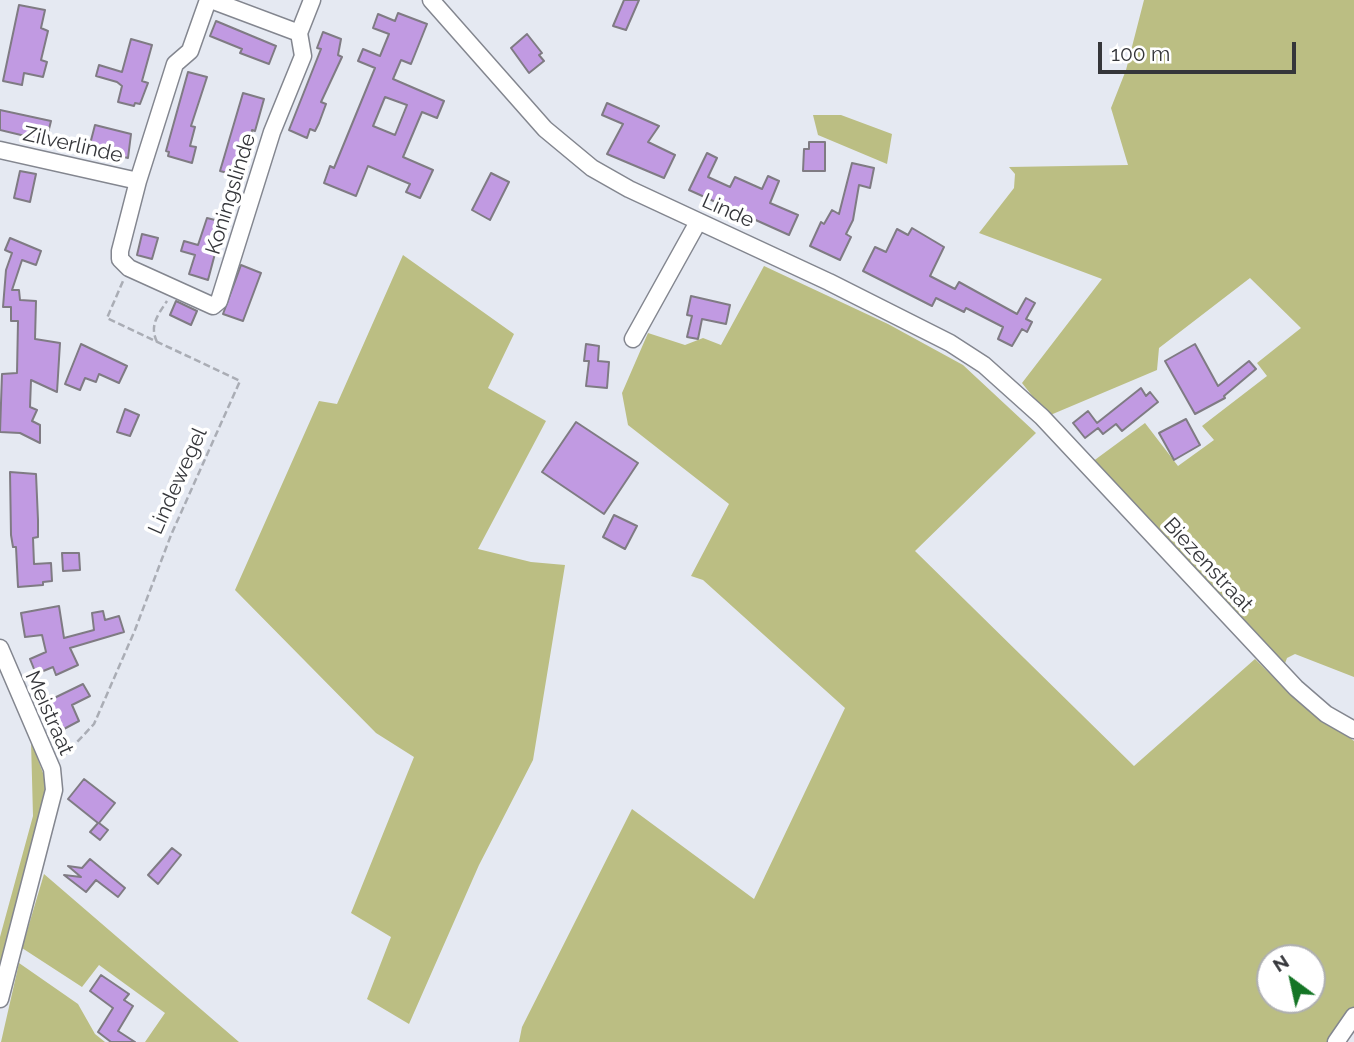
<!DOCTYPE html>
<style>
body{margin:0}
#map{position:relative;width:1354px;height:1042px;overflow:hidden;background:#e5e9f2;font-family:Raleway,sans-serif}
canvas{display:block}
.north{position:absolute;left:1256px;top:944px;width:70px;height:70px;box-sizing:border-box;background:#fff;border:2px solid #aeafb0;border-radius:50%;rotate:327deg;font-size:19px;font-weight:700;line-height:28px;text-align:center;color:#35363a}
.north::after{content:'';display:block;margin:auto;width:24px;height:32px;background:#147525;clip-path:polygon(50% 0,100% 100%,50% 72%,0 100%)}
.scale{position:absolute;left:1098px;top:42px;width:198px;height:32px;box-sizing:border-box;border:4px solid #35363a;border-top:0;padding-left:9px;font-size:21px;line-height:24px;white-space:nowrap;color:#35363a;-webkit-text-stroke:5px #fff;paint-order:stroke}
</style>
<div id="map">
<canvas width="1354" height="1042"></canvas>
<div class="north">N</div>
<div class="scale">100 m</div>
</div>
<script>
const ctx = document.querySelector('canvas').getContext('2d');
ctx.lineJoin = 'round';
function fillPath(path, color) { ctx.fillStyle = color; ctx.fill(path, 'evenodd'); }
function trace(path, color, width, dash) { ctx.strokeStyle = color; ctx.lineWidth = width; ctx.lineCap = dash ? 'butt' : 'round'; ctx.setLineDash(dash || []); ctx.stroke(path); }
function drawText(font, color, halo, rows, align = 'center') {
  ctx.font = font + ' Raleway,sans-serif'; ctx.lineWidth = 7; ctx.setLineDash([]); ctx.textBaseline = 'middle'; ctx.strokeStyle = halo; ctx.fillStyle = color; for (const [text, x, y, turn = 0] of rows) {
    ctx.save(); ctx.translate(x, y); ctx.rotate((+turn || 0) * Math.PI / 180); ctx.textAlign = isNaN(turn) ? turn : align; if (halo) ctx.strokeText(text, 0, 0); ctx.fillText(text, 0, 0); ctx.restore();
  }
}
fillPath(new Path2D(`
 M 1144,0 L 1354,0 L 1354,677 L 1295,654 L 1287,658 L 1284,666 L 1092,462 L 1145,423 L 1178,466 L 1214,440 L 1202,426 L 1267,376 L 1257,363 L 1301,328 L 1250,278 L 1159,348 L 1157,370 L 1048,416 L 1022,383 L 1102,279 L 979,233 L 1014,188 L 1015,174 L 1009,167 L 1128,165 L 1111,108 L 1126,70 Z
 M 813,115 L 841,115 L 892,134 L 887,164 L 818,135 Z
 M 403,255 L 514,334 L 488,388 L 546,421 L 478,549 L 531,562 L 565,565 L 533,760 L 479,865 L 409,1024 L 367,999 L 391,937 L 351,913 L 414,757 L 376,733 L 235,590 L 319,401 L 337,404 Z
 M 764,266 L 888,324 L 963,365 L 1036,433 L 915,551 L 1134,766 L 1255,659 L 1300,703 L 1354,741 L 1354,1007 L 1329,1042 L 519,1042 L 522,1027 L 632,809 L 754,899 L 845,708 L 703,580 L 691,576 L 729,504 L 628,425 L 622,393 L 648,333 L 685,345 L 703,338 L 721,345 ZM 1270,958 L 1312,958 L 1312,1000 L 1270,1000 Z
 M 31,741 L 46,781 L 44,808 L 0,976 L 0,937 L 33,816 Z
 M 44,874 L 239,1042 L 145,1042 L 165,1013 L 99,965 L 82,987 L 22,948 Z
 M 19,963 L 78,1004 L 95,1034 L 105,1042 L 1,1042 Z`), '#bbbe83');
const building = new Path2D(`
 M 624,0 L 639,0 L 626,30 L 613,26 Z
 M 19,5 L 45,10 L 41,28 L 48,31 L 41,60 L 47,62 L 43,77 L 24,73 L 22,85 L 3,81 Z
 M 398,13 L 427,24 L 411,64 L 401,60 L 393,79 L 444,101 L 437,118 L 422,112 L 403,157 L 433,170 L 420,198 L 406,192 L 410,184 L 368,166 L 356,196 L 324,183 L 330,166 L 334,168 L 375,68 L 358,61 L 363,49 L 380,56 L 389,34 L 373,28 L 378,14 L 395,21 ZM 385,97 L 407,105 L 395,135 L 373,126 Z
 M 216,21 L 276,46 L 269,64 L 240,53 L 242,49 L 210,36 Z
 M 323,32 L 341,39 L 338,55 L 342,57 L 321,102 L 326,104 L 319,123 L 315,131 L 310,129 L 307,138 L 289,130 L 321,49 L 317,48 Z
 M 527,34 L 542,53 L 539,55 L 544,61 L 529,73 L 511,48 Z
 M 131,39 L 152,45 L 142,81 L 148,83 L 140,104 L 135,103 L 134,106 L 118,102 L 122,86 L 117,82 L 96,76 L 99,65 L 122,72 Z
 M 188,72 L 207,77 L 191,126 L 195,127 L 190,146 L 196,147 L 192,163 L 168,156 L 169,152 L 166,151 Z
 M 243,93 L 264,99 L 255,131 L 252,130 L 245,166 L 242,166 L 239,176 L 220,171 Z
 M 607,103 L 659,126 L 648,142 L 675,155 L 664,178 L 607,154 L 623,124 L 602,115 Z
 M 0,110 L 51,121 L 46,141 L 0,130 Z
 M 95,125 L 131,134 L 128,158 L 89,148 Z
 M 809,142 L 825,142 L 825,171 L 803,171 L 804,149 L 809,149 Z
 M 707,153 L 717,158 L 708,177 L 730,187 L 735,177 L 762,189 L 768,176 L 779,181 L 770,203 L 798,215 L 789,235 L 689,190 Z
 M 852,163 L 874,168 L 870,188 L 859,185 L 853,220 L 846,234 L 851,237 L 840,260 L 810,246 L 821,222 L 824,224 L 832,210 L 839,214 Z
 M 20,171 L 36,174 L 30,202 L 14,198 Z
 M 491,173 L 509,182 L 490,220 L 472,210 Z
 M 207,218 L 227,223 L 220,247 L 217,246 L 208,280 L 189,274 L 195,255 L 181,251 L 184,241 L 198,245 Z
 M 912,228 L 944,247 L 930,276 L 955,289 L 959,282 L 1017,314 L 1026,298 L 1035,303 L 1026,319 L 1032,322 L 1027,332 L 1022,329 L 1012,346 L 998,339 L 1003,327 L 966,308 L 964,312 L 936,298 L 932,306 L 863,271 L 875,247 L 886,252 L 897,229 L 908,235 Z
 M 142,234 L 158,238 L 152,259 L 137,255 Z
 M 10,238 L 41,251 L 36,265 L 22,260 L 12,290 L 19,290 L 20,300 L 36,301 L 35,339 L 60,343 L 57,392 L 31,380 L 30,407 L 37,410 L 32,421 L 40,425 L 40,443 L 20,433 L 0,432 L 2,374 L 17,373 L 18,321 L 11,321 L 11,307 L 3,307 L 6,270 L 12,253 L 5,250 Z
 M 241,265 L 261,273 L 243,321 L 223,314 Z
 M 691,296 L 730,305 L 726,324 L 702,319 L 698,339 L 687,337 L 692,316 L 687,315 Z
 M 176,301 L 197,311 L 191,325 L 170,315 Z
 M 81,344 L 127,366 L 119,383 L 99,374 L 96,382 L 85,378 L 80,390 L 65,384 Z
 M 586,344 L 599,346 L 598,361 L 609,362 L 607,388 L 586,386 L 589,361 L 584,361 Z
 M 1195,344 L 1218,386 L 1249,361 L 1256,369 L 1224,396 L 1225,398 L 1195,414 L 1165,361 Z
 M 1141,388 L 1146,396 L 1150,392 L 1158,402 L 1122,431 L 1116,424 L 1103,434 L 1098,428 L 1085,438 L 1073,423 L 1088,411 L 1097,423 Z
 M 125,409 L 139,415 L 130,436 L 117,432 Z
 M 1186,419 L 1200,445 L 1174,460 L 1159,433 Z
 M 576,422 L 638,463 L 604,514 L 542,472 Z
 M 10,472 L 36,474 L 38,520 L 38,537 L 33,538 L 34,564 L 51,563 L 52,581 L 43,582 L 43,585 L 18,587 L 16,547 L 13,547 L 11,535 Z
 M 614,515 L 637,526 L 625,549 L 603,537 Z
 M 62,553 L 79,553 L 80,570 L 63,571 Z
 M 59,606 L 64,638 L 94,630 L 92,613 L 103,611 L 105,620 L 119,616 L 124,632 L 70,648 L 78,665 L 56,675 L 53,667 L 36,674 L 30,659 L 46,652 L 42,635 L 25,637 L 21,613 Z
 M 83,684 L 90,696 L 72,705 L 79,721 L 62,730 L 48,701 Z
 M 84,779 L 115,803 L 99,823 L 108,830 L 100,840 L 90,832 L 98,823 L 68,799 Z
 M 172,848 L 181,855 L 158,884 L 148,875 Z
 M 90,859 L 125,888 L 118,897 L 96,880 L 86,892 L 64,875 L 81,877 L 68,866 L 82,868 Z
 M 101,975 L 129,994 L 124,1000 L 133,1006 L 118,1031 L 135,1042 L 111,1042 L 98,1032 L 113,1008 L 90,991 Z`);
fillPath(building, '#c19ae2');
trace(building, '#7f7b83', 2);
const minor = new Path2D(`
 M 208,0 L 190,51 L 175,64 L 138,181 L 120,251 L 120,259 L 129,268 L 213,306 L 219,301 L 272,132 L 303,56 L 299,33 L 312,0
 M 211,0 L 299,33
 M 431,0 L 545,129 L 592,168 L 629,189 L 829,282 L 950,343 L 984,365 L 1042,417 L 1296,688 L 1326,714 L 1354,730
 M 0,150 L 138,181
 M 633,339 L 698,222
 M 0,648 L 52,769 L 54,790 L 0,999
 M 1336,1042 L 1354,1016`);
trace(minor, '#83868f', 19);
trace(new Path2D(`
 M 157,342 C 149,325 158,315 167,301
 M 63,757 L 94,724 L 135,630 L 171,535 L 240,381 L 107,318 L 123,281`), '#aaadb5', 2.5, [7, 3.5]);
trace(minor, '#fff', 16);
drawText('21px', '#35363a', '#fff', [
 ["Zilverlinde",73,145,13],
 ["Koningslinde",231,194,-73],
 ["Linde",728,211,24],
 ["Lindewegel",178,481,-66],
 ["Biezenstraat",1208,565,47],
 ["Meistraat",49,713,66]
]);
</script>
